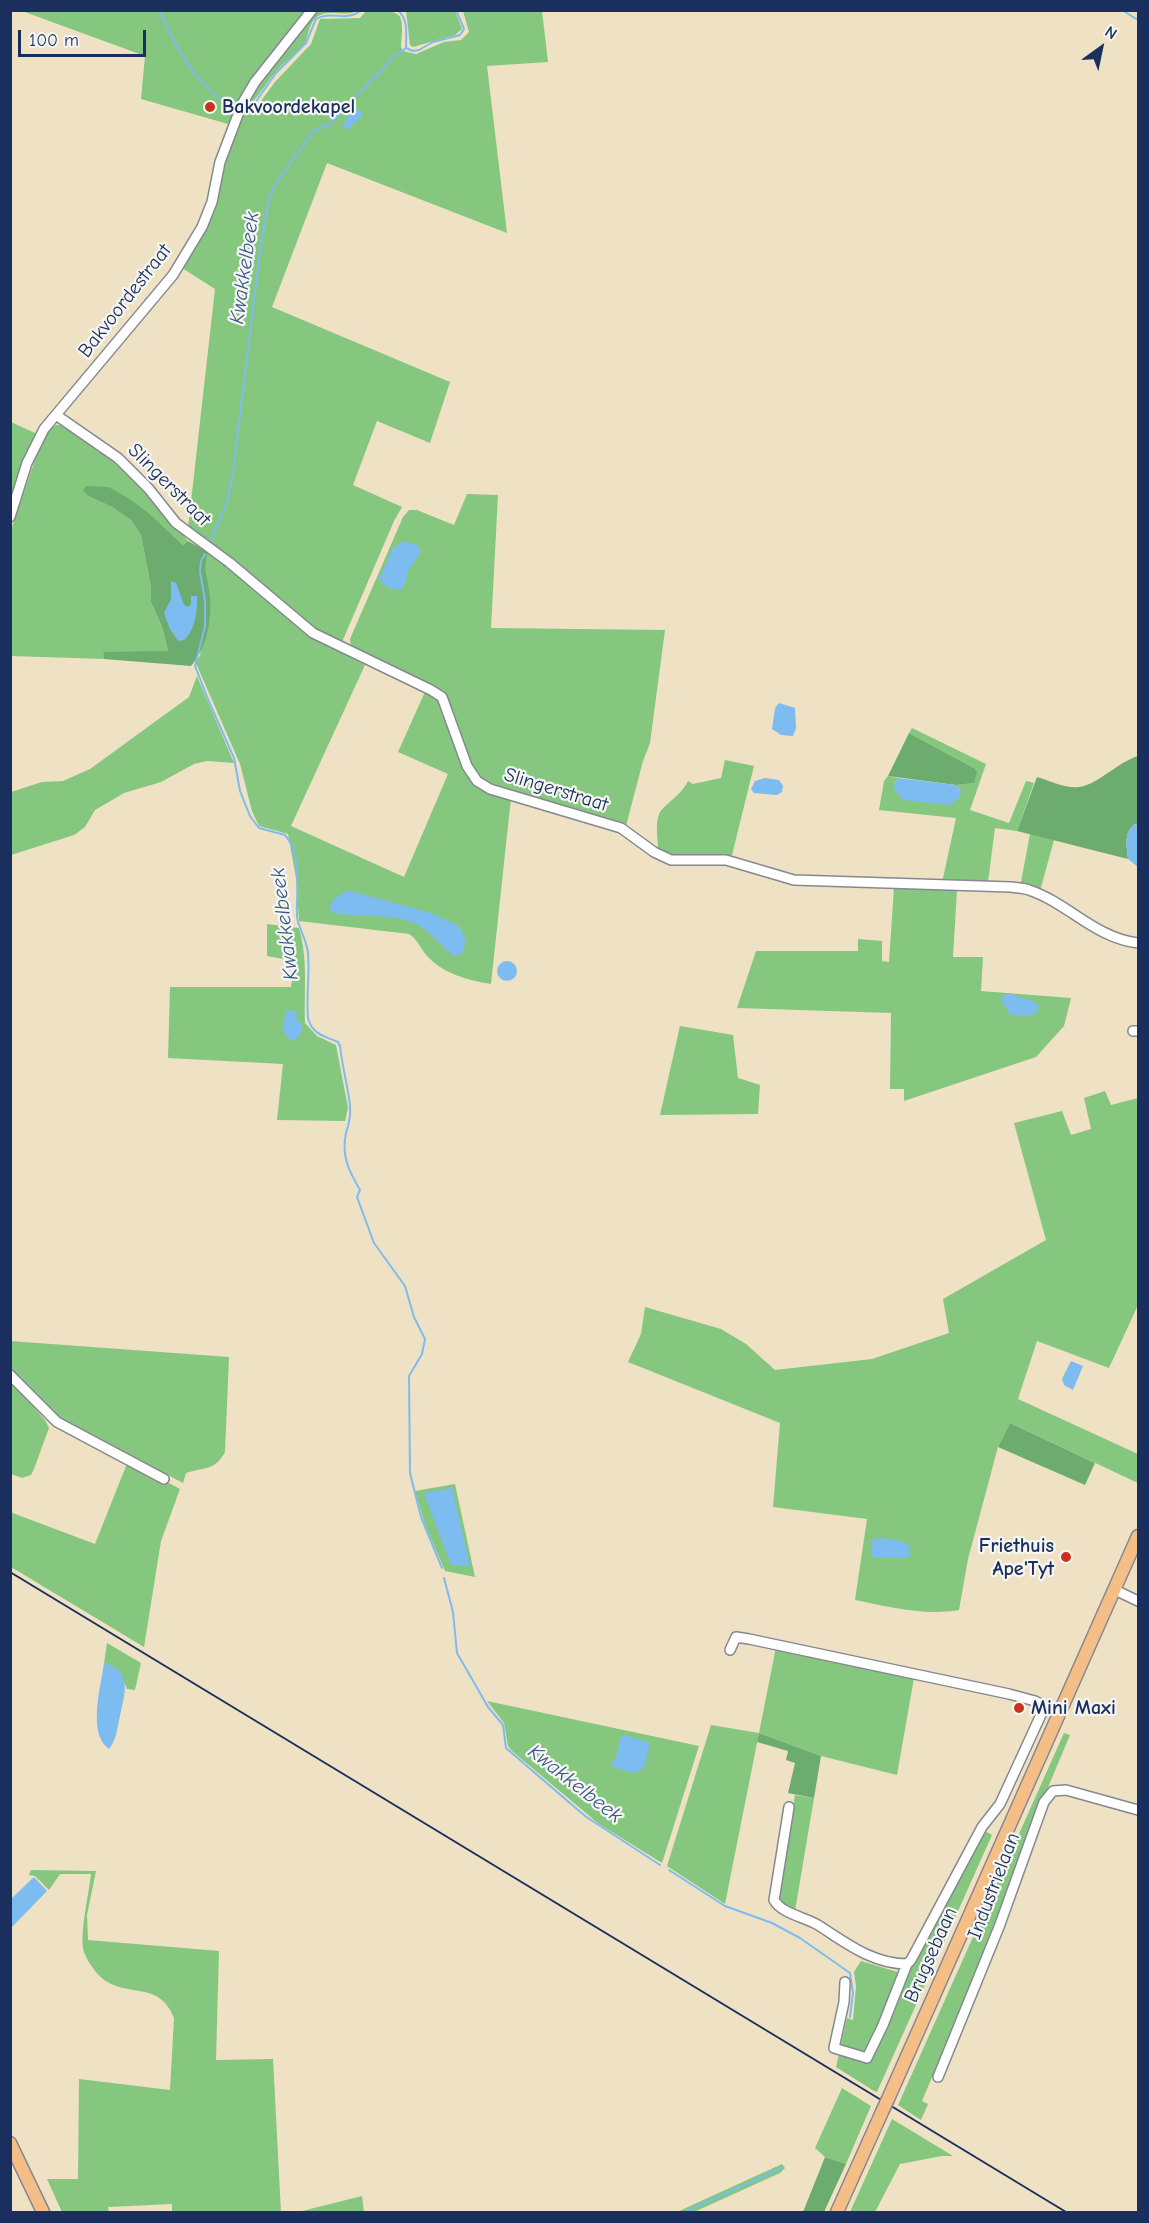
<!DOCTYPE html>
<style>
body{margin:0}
#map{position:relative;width:1149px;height:2223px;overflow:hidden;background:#efe1c4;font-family:"Comic Neue",sans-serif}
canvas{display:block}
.frame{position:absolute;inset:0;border:12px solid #1b2f5e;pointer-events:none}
.north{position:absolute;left:1071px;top:18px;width:60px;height:60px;-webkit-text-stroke:4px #f6f6f2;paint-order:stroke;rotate:33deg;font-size:16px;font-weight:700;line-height:24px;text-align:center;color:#1b2f5e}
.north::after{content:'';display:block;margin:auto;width:21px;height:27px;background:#1b2f5e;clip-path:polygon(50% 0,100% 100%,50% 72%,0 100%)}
.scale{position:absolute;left:18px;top:30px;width:128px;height:27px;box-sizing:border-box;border:3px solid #1b2f5e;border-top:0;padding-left:8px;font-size:18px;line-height:21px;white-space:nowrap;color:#1b2f5e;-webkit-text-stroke:4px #f6f6f2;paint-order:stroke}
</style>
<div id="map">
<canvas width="1149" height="2223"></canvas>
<div class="frame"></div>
<div class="north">N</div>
<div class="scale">100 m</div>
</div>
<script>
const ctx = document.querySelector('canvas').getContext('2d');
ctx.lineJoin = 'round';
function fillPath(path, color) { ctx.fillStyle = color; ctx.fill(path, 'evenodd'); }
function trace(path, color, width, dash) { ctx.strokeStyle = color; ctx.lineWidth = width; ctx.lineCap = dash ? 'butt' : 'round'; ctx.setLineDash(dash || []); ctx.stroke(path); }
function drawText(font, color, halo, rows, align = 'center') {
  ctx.font = font + ' "Comic Neue",sans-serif'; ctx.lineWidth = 4.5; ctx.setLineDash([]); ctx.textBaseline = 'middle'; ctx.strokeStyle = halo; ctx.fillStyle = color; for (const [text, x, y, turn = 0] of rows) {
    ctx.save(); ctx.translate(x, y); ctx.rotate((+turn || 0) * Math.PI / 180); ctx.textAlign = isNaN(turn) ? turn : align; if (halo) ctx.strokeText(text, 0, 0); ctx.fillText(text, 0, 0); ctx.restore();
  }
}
fillPath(new Path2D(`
 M 22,11 L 307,11 L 239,102 L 228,124 L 141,99 L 145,56 Z
 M 315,11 L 357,11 C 345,18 328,8 317,17 C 308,23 309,38 303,46 C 297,54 288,59 282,65 C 268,79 260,96 246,109 L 243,109 L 259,82 Z
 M 366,11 C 403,11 404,10 401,47 L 403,51 L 416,54 L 444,42 L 461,40 L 469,32 L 463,11 L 542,11 L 548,62 L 487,66 L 507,233 L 327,163 L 272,307 L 450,382 L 430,443 L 377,421 L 353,485 L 402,507 L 394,521 L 342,642 L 318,632 L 188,528 L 215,289 L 182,268 L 217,196 L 233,138 L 241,117 L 250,113 L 258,105 L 275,82 L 311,44 L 320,19 L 360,18 Z
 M 406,11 L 455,11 L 462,29 L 455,35 L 413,47 L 410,45 Z
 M 11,422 L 37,434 L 11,502 Z
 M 56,425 L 68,425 L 135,479 L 188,541 L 183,545 L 150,514 L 109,487 L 88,496 L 112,507 L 131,520 L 141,535 L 151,587 L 151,602 L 162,627 L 168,652 L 103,652 L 104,659 L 11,656 L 11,530 L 36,457 L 48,431 Z
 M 467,494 L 498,495 L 491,628 L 665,630 L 650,743 L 643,761 L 626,826 L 487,784 L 470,763 L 444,691 L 351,647 L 350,639 L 403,517 L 409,510 L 417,510 L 454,525 Z
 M 208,552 L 313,638 L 365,665 L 291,826 L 404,877 L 448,774 L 398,752 L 424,694 L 431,693 L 439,702 L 468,777 L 477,785 L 511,798 L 491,984 C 467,980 444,974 427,956 C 420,948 418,940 409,934 L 299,921 L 296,878 L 288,834 L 259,826 L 252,811 L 240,764 L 195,661 L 200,656 L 209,590 L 203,569 Z
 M 197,676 L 234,763 L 207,761 L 194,764 L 161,782 L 124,793 L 95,810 L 85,827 L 74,835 L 11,855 L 11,792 L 42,782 L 63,781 L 90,769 L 189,697 Z
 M 912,728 L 986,764 L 970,810 L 1009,823 L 1026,781 L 1034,783 L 1017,831 L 995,828 L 988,882 L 942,883 L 956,818 L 879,810 L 884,781 L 888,776 L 898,778 L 894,784 L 961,791 L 956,785 L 974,783 L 974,768 L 909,733 Z
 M 725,760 L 754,766 L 732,855 C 709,856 679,861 658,849 C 658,839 655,824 659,814 C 664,804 681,796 688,781 L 693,784 L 721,778 Z
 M 1030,834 L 1054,840 L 1040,891 L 1021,882 Z
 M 894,887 L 957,890 L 953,957 L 983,957 L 981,991 L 1071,998 L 1064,1026 L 1036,1057 L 904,1101 L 904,1089 L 890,1089 L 891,1013 L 737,1008 L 756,951 L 858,951 L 858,939 L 882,941 L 882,961 L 889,962 Z
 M 267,924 L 299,928 C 308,959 304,990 305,1023 L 317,1036 L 336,1045 L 348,1108 L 345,1121 L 277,1120 L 283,1064 L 168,1058 L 170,987 L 291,987 L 295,961 L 267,956 Z
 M 680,1026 L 733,1035 L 738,1078 L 760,1085 L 758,1114 L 660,1115 Z
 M 1105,1091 L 1111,1105 L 1138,1098 L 1138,1305 L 1109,1368 L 1037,1341 L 1018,1399 L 1138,1454 L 1138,1483 L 1010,1423 L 998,1447 L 968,1559 L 959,1610 C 924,1616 890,1607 855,1600 L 867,1519 L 773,1507 L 780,1423 L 628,1362 L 641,1334 L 645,1307 L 721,1329 L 746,1344 L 775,1370 L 872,1359 L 949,1333 L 943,1299 L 1046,1240 L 1014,1123 L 1062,1111 L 1071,1135 L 1091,1129 L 1084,1098 Z
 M 10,1341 L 229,1357 L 225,1452 C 215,1471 204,1467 186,1473 L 183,1483 L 60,1418 L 11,1370 Z
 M 10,1380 L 45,1420 L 49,1428 L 34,1469 L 31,1475 L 22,1478 L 11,1474 Z
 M 128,1461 L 180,1489 L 161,1541 L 144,1647 L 11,1567 L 10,1512 L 95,1544 Z
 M 455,1484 L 475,1577 L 445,1571 L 424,1522 L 415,1491 Z
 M 107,1643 L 141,1663 L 135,1690 L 127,1689 C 122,1677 117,1667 104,1663 Z
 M 776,1647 L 914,1678 L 897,1775 L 821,1756 L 759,1733 L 725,1904 L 667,1866 L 711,1725 L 759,1733 Z
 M 487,1701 L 699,1746 L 662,1863 L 599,1824 L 512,1751 L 508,1746 L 504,1723 Z
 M 1064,1733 L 1070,1735 C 1018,1856 975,1980 922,2101 L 928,2104 L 921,2120 L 898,2105 Z
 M 795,1795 L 814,1798 L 795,1911 L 785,1908 L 777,1899 Z
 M 985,1831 L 992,1835 L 877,2092 L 874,2091 L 836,2067 L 847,2018 L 853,2020 L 856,1986 L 854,1972 L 861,1961 L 904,1974 Z
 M 31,1870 L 96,1871 L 87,1915 L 88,1940 L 219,1951 L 216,2060 L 273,2059 L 281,2212 L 172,2212 L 172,2204 L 108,2207 L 109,2212 L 62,2212 L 47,2179 L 78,2179 L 79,2079 L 170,2090 L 174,2018 C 158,1975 117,2004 93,1968 C 90,1964 86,1958 84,1952 C 79,1936 89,1893 91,1874 L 60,1874 L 49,1890 L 35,1876 L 29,1875 Z
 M 842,2088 L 871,2106 L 846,2164 L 825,2157 L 815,2148 Z
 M 892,2119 L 953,2156 L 942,2156 L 900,2164 L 875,2212 L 850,2212 Z
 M 782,2164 L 785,2168 L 780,2173 L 694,2212 L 677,2212 Z
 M 362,2196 L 364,2212 L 298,2212 Z`), '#85c77f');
fillPath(new Path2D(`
 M 86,486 L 109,487 L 128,498 L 150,514 L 183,545 L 188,541 L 208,552 C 203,571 206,571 209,589 C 213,616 208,646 191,666 L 104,659 L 103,652 L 168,651 L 162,627 L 151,602 L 151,587 L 141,535 L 131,520 L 112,507 L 88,496 L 83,490 Z
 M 909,733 L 974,768 L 977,772 L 974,783 L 956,785 L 888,776 Z
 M 1138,756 L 1138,825 L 1135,824 C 1123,833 1127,845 1128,859 L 1017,831 L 1037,777 C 1049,780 1065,789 1079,787 C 1097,785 1118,762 1138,756 Z
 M 1010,1423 L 1095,1463 L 1085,1485 L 998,1447 Z
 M 759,1733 L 821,1756 L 814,1798 L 788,1793 L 795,1763 L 786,1760 L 788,1751 L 757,1742 Z
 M 825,2157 L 846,2164 L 824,2212 L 803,2212 Z`), '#6cac6e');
fillPath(new Path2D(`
 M 357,109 L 362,112 L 362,116 L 347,130 L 343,125 C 346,119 351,112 357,109 Z
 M 404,541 L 417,545 L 420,548 L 420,554 L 409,569 L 403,589 C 392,591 386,587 379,579 L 393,548 Z
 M 171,581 L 176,583 L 184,605 L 188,607 L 191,604 L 191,596 L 197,596 C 198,609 195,631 184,640 L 178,641 L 170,629 L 164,613 L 171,599 Z
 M 779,703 L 795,708 L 796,728 L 793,736 L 781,735 L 772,729 L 775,708 Z
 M 765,778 L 779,780 L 783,786 L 782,792 L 777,795 L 754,793 L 751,789 L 755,781 Z
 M 898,778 L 956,785 L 961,791 L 960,797 L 950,805 L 903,800 L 895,791 L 894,784 Z
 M 1135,824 L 1138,825 L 1138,867 L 1128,859 C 1127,845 1123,833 1135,824 Z
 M 344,892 L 354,892 L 431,913 L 459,926 L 466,941 L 462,954 L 453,956 C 442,947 431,932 418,925 C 398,914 359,916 336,914 L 330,911 L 332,901 Z
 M497 971a10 10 0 1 1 20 0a10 10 0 1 1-20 0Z
 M 1008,993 L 1035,1002 L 1038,1005 L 1037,1012 L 1031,1015 L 1011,1015 L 1000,999 Z
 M 291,1010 L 296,1011 L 297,1020 L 302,1024 L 302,1031 L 295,1041 C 280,1036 283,1026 286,1012 Z
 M 1071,1361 L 1083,1366 L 1073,1390 L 1064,1385 L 1062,1379 Z
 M 452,1488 L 470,1566 L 451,1565 L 424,1493 Z
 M 873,1538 L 895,1539 L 909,1545 L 909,1558 L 873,1558 L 871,1551 Z
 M 104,1663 C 134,1671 124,1696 120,1716 C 117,1728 117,1739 109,1749 C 87,1734 101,1686 104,1663 Z
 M 625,1735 L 650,1743 L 644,1768 L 634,1773 L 618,1769 L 611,1764 L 617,1756 L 620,1738 Z
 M 34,1877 L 47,1891 L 11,1928 L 11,1899 Z`), '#7dbcf1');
trace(new Path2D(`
 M 159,10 C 177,50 197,89 238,109
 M 397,10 C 409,18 406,35 406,48
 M 1122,10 L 1138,20
 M 406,48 L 413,51 L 419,50 L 433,42 L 460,35 L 464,29 L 456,10
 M 244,111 L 252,107 L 276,73 L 306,43 L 316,19 C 330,10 347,23 361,10
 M 210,543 L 227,502 L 233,473 L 260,251 L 269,200 L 273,188 L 314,130 L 330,124 L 394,57 L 406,48
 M 205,554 L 201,561 L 200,571 L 205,601 L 205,626 L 195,666 L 210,704 L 234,758 L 240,791 L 250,816 L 259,828 L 285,835 C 303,855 296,891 297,917 C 298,926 306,939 308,952 C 310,974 306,996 308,1018 C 312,1034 324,1036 338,1042 L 340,1046 C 342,1066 348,1086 350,1106 C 351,1116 349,1124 346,1133 C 341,1156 349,1171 360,1190 L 357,1197 L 374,1243 L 405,1286 L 414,1317 L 425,1339 L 422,1354 L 409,1376 L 410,1473 L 421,1517 L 442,1568
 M 444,1578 L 453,1612 L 457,1653 L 488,1707 L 503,1725 L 506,1748 L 585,1816 L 660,1865
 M 669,1870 L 725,1906 L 772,1923 L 800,1938 L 850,1973 L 853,1993 L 850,2017
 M 685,2212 L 781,2168`), '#7dbcf1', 2);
const minor = new Path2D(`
 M 56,415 L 118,458 L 149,489 L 176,523 L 230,563 L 313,633 L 431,690 L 442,697 L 467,766 L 477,781 L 490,789 L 621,828 L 654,852 L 671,860 L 726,860 L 794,880 L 1011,887 C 1017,888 1024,888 1029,890 C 1068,903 1095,938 1138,943
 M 10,517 L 27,463 L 44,429 L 173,275 L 202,227 L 212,202 L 220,162 L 242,104 L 255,82 L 312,10
 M 1133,1031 L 1138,1031
 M 10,1375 L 57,1422 L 164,1479
 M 1115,1590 L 1138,1601
 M 730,1650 L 736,1637 L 749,1639 L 1009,1694 L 1035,1701 L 1059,1714
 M 789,1807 L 774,1900 C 782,1914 805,1917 818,1925 C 845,1942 872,1964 907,1964 L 911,1960 L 982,1827 L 1000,1804 L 1045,1706
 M 845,1982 L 844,2002 L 834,2048 L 867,2058 L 883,2025 L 907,1964
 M 938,2077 L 999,1927 L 1044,1802 L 1053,1791 L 1066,1790 L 1138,1810`);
const major = new Path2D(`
 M 888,2099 L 1138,1536
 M 10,2143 L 43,2212
 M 837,2212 L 882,2112`);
trace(minor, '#858891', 12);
trace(major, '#858891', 15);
trace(minor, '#fff', 9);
trace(major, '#f6be87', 12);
trace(new Path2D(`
 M 10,1572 L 1066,2212`), '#1b2f5e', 2);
const majorBridge = new Path2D(`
 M 882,2112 L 888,2099`);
trace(majorBridge, '#858891', 15, []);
trace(majorBridge, '#f6be87', 12);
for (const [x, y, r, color] of [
 [210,107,6,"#c8321e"],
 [1066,1557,6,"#c8321e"],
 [1019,1708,6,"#c8321e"]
]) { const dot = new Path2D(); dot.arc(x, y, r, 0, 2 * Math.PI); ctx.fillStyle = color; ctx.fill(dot); trace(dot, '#f6f6f2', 2); }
drawText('bold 20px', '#1b2f5e', '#f6f6f2', [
 ["Bakvoordekapel",222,107],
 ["Friethuis",1054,1546,"right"],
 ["Ape'Tyt",1054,1569,"right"],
 ["Mini Maxi",1031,1708]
], 'left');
drawText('20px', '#1b2f5e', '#f6f6f2', [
 ["Bakvoordestraat",125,301,-52],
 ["Slingerstraat",169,485,45],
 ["Slingerstraat",556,790,17],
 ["Industrielaan",994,1886,-69],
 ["Brugsebaan",931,1955,-66]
]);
drawText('italic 21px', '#38598a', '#f6f6f2', [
 ["Kwakkelbeek",245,268,-82],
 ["Kwakkelbeek",285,924,-97],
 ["Kwakkelbeek",575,1784,38]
]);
</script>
